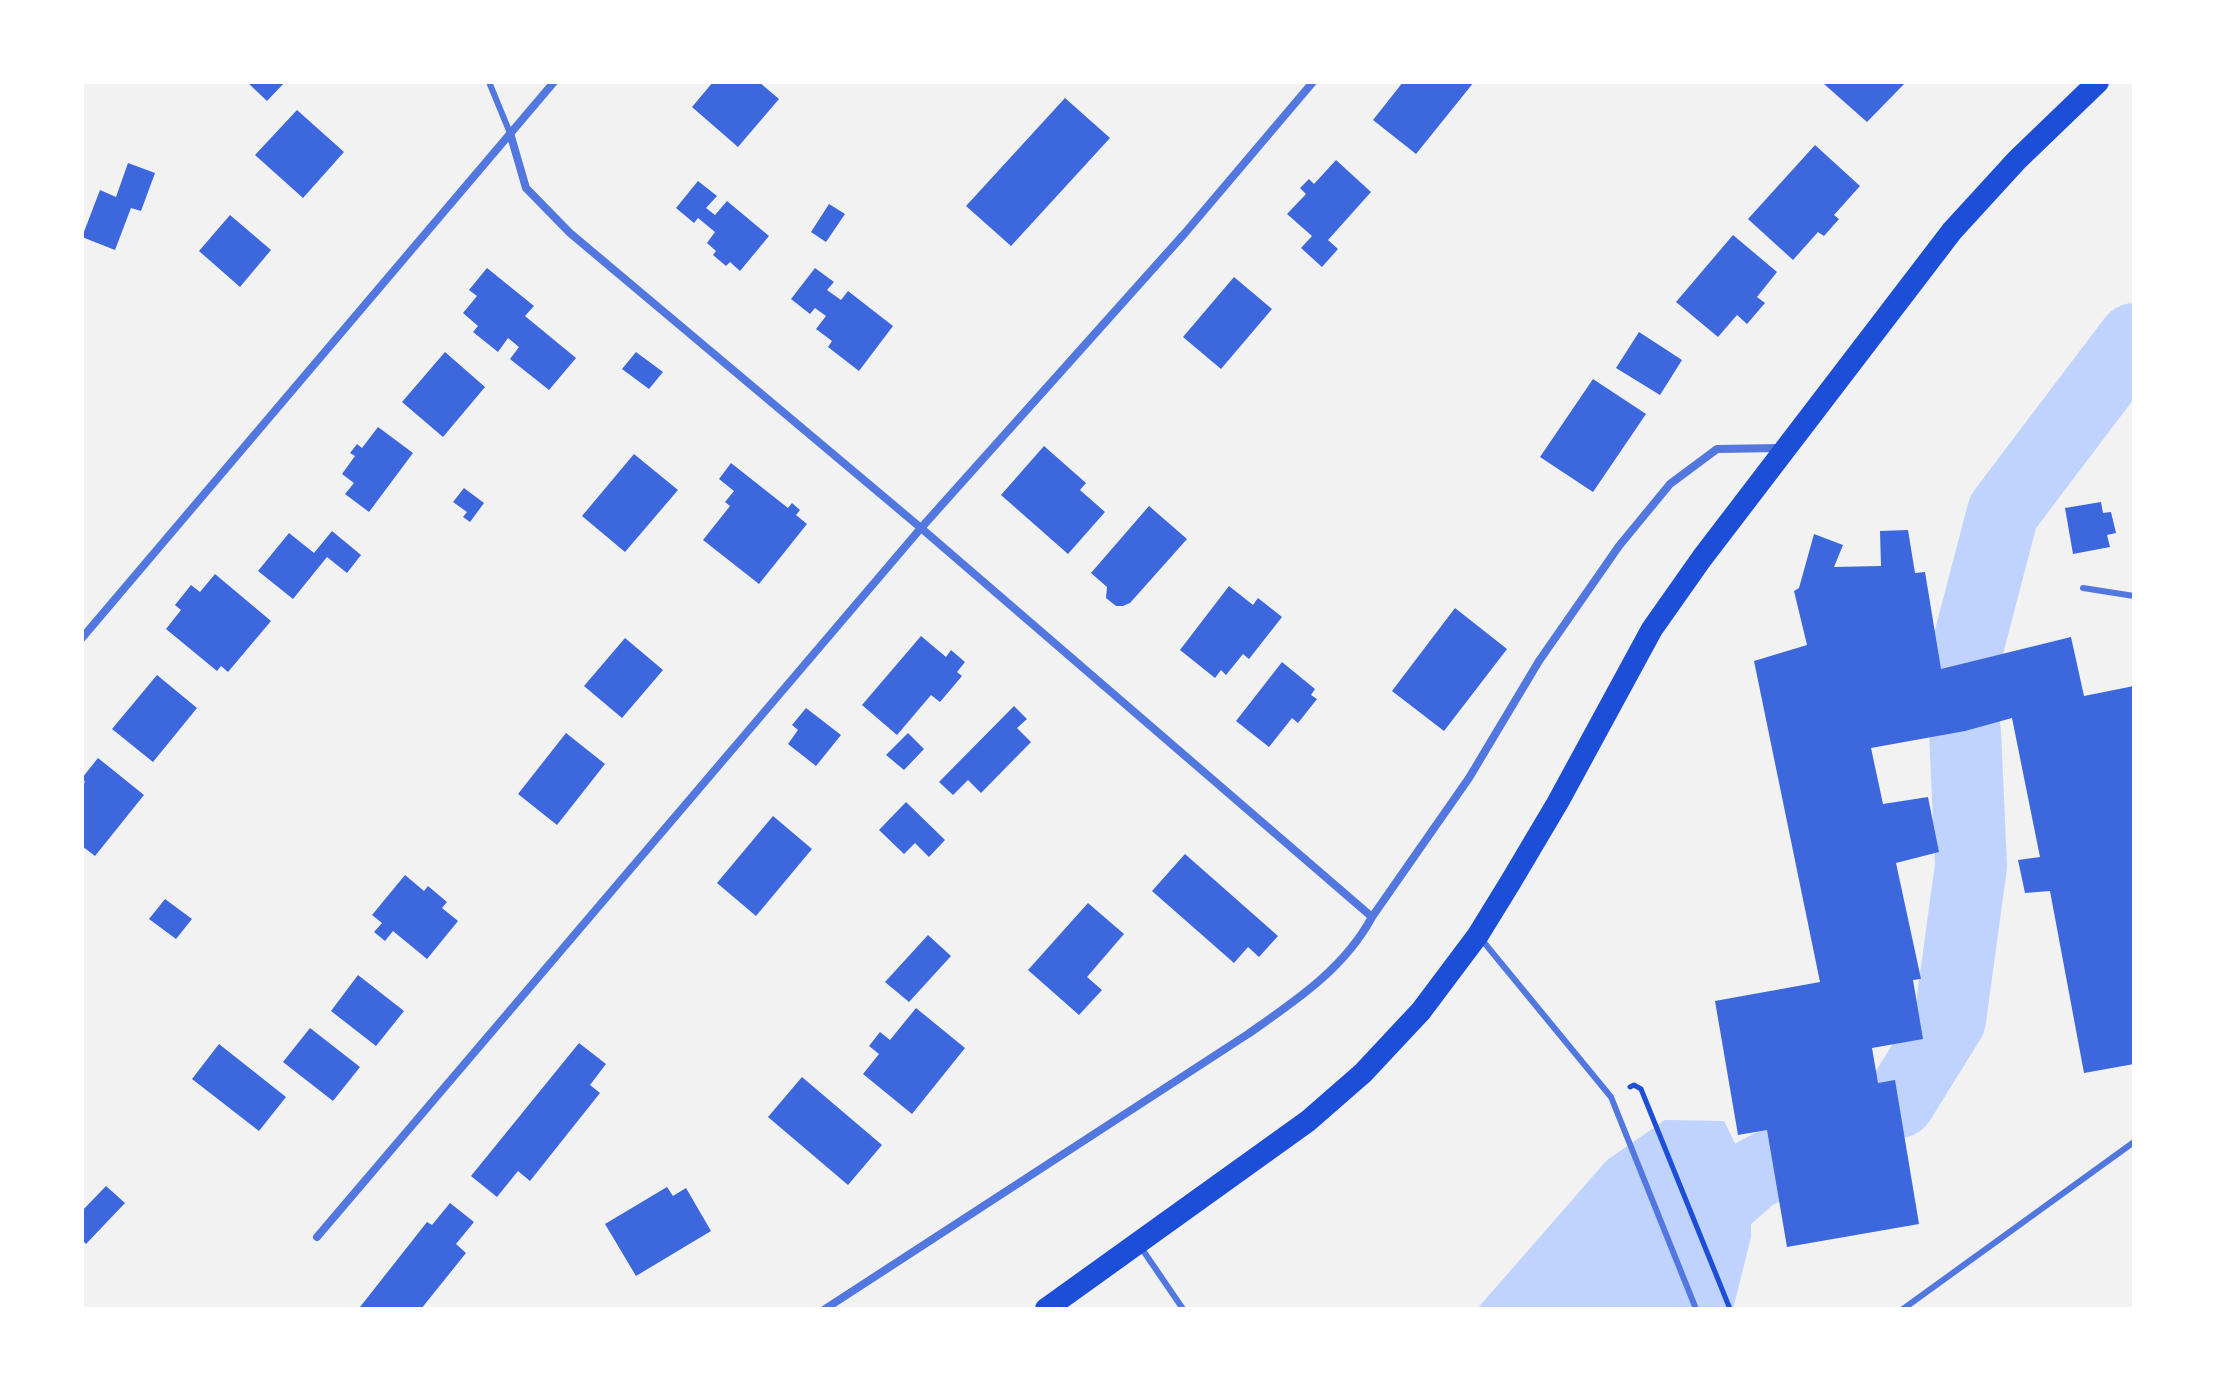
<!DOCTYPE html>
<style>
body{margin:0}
#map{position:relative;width:2216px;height:1391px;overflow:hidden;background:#f2f2f2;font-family:Jost,sans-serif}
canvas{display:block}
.frame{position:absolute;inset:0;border:84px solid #fff;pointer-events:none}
</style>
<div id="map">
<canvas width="2216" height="1391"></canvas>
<div class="frame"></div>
</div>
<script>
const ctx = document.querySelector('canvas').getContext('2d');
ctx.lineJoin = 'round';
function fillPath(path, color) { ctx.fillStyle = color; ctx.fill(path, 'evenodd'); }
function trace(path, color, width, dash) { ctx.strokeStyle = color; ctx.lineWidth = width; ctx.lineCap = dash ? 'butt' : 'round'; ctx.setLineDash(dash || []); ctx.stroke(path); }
fillPath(new Path2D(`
 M 1665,1120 L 1724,1121 L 1751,1176 L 1751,1237 L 1733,1309 L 1477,1309 L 1607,1160 Z`), '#bfd3fe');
trace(new Path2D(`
 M 1963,665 L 2003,512 L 2134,339
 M 1899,1102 L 1950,1020 L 1971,866 L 1965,731
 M 1601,1309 L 1751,1176 L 1773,1164`), '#bfd3fe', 72);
fillPath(new Path2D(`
 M 247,82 L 285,82 L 267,101 Z
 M 713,82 L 759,82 L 779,99 L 738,147 L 692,107 Z
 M 1403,82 L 1474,82 L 1416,154 L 1373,120 Z
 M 1827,82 L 1906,82 L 1867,122 L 1824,84 Z
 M 1065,98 L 1110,138 L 1011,246 L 966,206 Z
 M 297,110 L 344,152 L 303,198 L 255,155 Z
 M 1815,145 L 1860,186 L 1834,215 L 1839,219 L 1824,236 L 1818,232 L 1793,260 L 1748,219 Z
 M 1336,160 L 1371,192 L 1328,240 L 1338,249 L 1322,267 L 1301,248 L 1312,236 L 1287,214 L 1306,194 L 1300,188 L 1309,179 L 1314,184 Z
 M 128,163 L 155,173 L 141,211 L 131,208 L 115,250 L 82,237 L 100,190 L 116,197 Z
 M 698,181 L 717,196 L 706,208 L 715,215 L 727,201 L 769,236 L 740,271 L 730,262 L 726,266 L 713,255 L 716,251 L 707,243 L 715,232 L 698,218 L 694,223 L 676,208 Z
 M 829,204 L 845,214 L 826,242 L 811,232 Z
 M 230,215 L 271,250 L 240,287 L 199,251 Z
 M 1733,235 L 1777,272 L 1757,297 L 1765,303 L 1747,324 L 1737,315 L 1718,337 L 1676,302 Z
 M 487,268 L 534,306 L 525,316 L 576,358 L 549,390 L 510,359 L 519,347 L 508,338 L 498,352 L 473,332 L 478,326 L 463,313 L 477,296 L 469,290 Z
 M 815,268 L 834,282 L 827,290 L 841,300 L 848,291 L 893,326 L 859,371 L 828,347 L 832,341 L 816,329 L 826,316 L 815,308 L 810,314 L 791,299 Z
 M 1234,277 L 1272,309 L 1221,369 L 1183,337 Z
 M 1639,332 L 1682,360 L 1660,395 L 1616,368 Z
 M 445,352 L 485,387 L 443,437 L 402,402 Z
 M 636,352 L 663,372 L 649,389 L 622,369 Z
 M 1593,379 L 1646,414 L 1593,492 L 1540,457 Z
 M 378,427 L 413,453 L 369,512 L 345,494 L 354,483 L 342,474 L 355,456 L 350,453 L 357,444 L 362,448 Z
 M 1044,446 L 1086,483 L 1080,490 L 1105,512 L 1068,554 L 1001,495 Z
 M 634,454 L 678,490 L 625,552 L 582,516 Z
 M 731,463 L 788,508 L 792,503 L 800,510 L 796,515 L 807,524 L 759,584 L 703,540 L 730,506 L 725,502 L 734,491 L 719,479 Z
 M 464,488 L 484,503 L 470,522 L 463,517 L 467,512 L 453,502 Z
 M 2101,502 L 2103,513 L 2111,512 L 2116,533 L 2107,535 L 2110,547 L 2073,554 L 2065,508 Z
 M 1149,506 L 1187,539 L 1130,603 L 1123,606 L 1116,606 L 1106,598 L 1107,587 L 1091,573 Z
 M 1908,530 L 1915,573 L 1925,572 L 1941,669 L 2071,637 L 2084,696 L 2134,686 L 2134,1064 L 2084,1073 L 2050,891 L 2025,893 L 2018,860 L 2040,857 L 2012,718 L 1965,731 L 1871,748 L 1883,804 L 1928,797 L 1939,852 L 1896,863 L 1921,979 L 1913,980 L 1923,1039 L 1872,1048 L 1878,1083 L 1895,1080 L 1919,1224 L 1787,1247 L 1767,1130 L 1738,1135 L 1715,1001 L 1820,982 L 1754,661 L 1807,645 L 1794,591 L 1799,588 L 1814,534 L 1843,545 L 1834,567 L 1881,566 L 1880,531 Z
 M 332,531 L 361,555 L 347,573 L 327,557 L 293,599 L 258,571 L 289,533 L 314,553 Z
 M 215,574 L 271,621 L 228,672 L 221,666 L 217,671 L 166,629 L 181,610 L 175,605 L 191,585 L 200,592 Z
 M 1229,586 L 1253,605 L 1258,598 L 1282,617 L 1249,659 L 1243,654 L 1226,675 L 1221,670 L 1215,678 L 1180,650 Z
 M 1455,608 L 1507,649 L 1444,731 L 1392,691 Z
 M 921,636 L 946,657 L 951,650 L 965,662 L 957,672 L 962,676 L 940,702 L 931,695 L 897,735 L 862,705 Z
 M 625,638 L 663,670 L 622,718 L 584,686 Z
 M 1282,662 L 1315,689 L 1311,695 L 1317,699 L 1298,723 L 1292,718 L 1269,747 L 1236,721 Z
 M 157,675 L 197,708 L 153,762 L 112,729 Z
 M 1014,706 L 1027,719 L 1017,728 L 1031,742 L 981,793 L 968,780 L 953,795 L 939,782 Z
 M 806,708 L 841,735 L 816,766 L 788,744 L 798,730 L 792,725 Z
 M 566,733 L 605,764 L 557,825 L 518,794 Z
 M 908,733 L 924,749 L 904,770 L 886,755 Z
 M 98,758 L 144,795 L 95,856 L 82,846 L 82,786 L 85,782 L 82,778 Z
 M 906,802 L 945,840 L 929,857 L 915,843 L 904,854 L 879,830 Z
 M 773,816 L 812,849 L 756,916 L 717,883 Z
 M 1185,854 L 1278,936 L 1259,957 L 1248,947 L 1234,963 L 1152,891 Z
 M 405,875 L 424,891 L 428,886 L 447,902 L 442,908 L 458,921 L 427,959 L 393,931 L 385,941 L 374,932 L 382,923 L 372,915 Z
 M 165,899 L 192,919 L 176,939 L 149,919 Z
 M 1088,903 L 1124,934 L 1087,977 L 1102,990 L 1079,1015 L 1028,970 Z
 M 928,935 L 951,956 L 909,1002 L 885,982 Z
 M 358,975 L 404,1011 L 376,1046 L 331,1011 Z
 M 916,1008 L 965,1048 L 912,1114 L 863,1074 L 879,1054 L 869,1046 L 880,1032 L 890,1040 Z
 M 310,1028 L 360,1067 L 333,1101 L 283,1062 Z
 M 579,1043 L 606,1064 L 590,1085 L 600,1093 L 530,1181 L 518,1171 L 497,1197 L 471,1176 Z
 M 219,1044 L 286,1097 L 259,1131 L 192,1079 Z
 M 802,1077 L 882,1145 L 848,1185 L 768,1117 Z
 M 106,1186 L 125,1203 L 86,1244 L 82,1240 L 82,1211 Z
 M 667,1187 L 673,1196 L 686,1188 L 711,1231 L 636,1276 L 605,1224 Z
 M 450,1203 L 474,1222 L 456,1244 L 466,1253 L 421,1309 L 362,1309 L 360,1307 L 427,1222 L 432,1225 Z`), '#3d67dc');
trace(new Path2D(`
 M 1630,1087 L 1634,1085 L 1641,1089 L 1730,1309`), '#1d4ed8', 5);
trace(new Path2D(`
 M 489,82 L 510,133
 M 2083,588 L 2134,596
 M 1482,940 L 1611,1097 L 1696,1309
 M 1140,1246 L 1183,1309
 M 1903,1309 L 2134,1142`), '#5277de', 6);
trace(new Path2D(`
 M 510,133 L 526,188 L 570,233 L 921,528 L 1372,917
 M 82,638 L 554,82
 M 317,1237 L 921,528 L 1185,233 L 1313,82
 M 825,1309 L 1248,1034 C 1295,1001 1344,969 1372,917 L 1469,778 L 1539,661 L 1619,546 L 1670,484 L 1717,449 L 1781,448`), '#5277de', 8);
trace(new Path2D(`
 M 1046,1309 L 1308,1121 L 1363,1073 L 1421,1011 L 1478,935 L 1510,883 L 1558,802 L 1652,629 L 1702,558 L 1952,231 L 2017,160 L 2098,82`), '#1d4ed8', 22);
</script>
